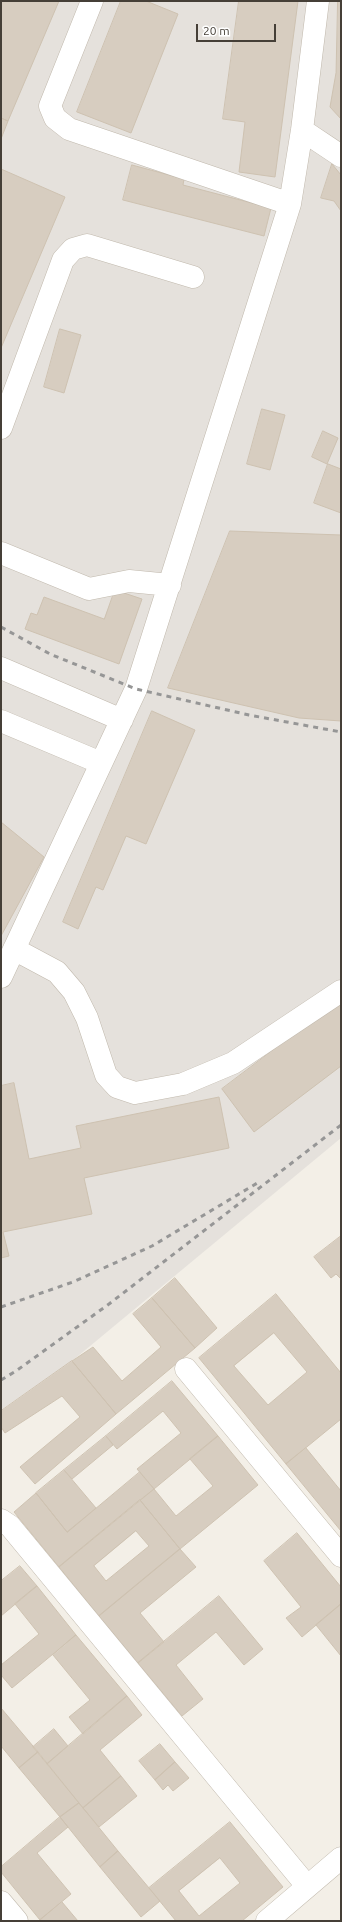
<!DOCTYPE html>
<style>
body{margin:0}
#map{position:relative;width:342px;height:1922px;overflow:hidden;background:#f3efe7;font-family:Ubuntu,sans-serif}
canvas{display:block}
.frame{position:absolute;inset:0;border:2px solid #453f37;pointer-events:none}
.scale{position:absolute;left:196px;top:24px;width:80px;height:18px;box-sizing:border-box;border:2px solid #453f37;border-top:0;padding-left:5px;font-size:12px;line-height:14px;white-space:nowrap;color:#453f37;-webkit-text-stroke:3px #fff;paint-order:stroke}
</style>
<div id="map">
<canvas width="342" height="1922"></canvas>
<div class="frame"></div>
<div class="scale">20 m</div>
</div>
<script>
const ctx = document.querySelector('canvas').getContext('2d');
ctx.lineJoin = 'round';
function fillPath(path, color) { ctx.fillStyle = color; ctx.fill(path, 'evenodd'); }
function trace(path, color, width, dash) { ctx.strokeStyle = color; ctx.lineWidth = width; ctx.lineCap = dash ? 'butt' : 'round'; ctx.setLineDash(dash || []); ctx.stroke(path); }
fillPath(new Path2D(`
 M 1,1 L 341,1 L 341,1138 L 72,1361 L 1,1410 Z`), '#e5e1dc');
const building = new Path2D(`
 M 1,1 L 59,1 L 8,121 L 1,118 Z
 M 121,1 L 146,1 L 178,14 L 131,133 L 77,112 Z
 M 239,1 L 298,1 L 275,177 L 239,172 L 245,122 L 223,119 Z
 M 338,1 L 341,1 L 341,119 L 330,107 L 336,73 Z
 M 1,118 L 8,121 L 1,139 Z
 M 332,164 L 341,175 L 341,211 L 334,201 L 321,198 Z
 M 132,165 L 184,179 L 183,185 L 271,208 L 264,236 L 123,200 Z
 M 1,169 L 65,197 L 1,348 Z
 M 60,329 L 81,335 L 64,393 L 44,387 Z
 M 262,409 L 285,415 L 270,470 L 247,464 Z
 M 323,431 L 338,438 L 327,464 L 312,457 Z
 M 328,464 L 341,469 L 341,513 L 314,503 Z
 M 230,531 L 341,535 L 341,721 L 299,718 L 168,688 Z
 M 115,590 L 142,599 L 119,664 L 25,629 L 31,613 L 37,615 L 44,597 L 104,619 Z
 M 152,711 L 195,730 L 146,844 L 126,836 L 103,890 L 96,887 L 78,929 L 63,922 Z
 M 1,822 L 44,857 L 1,936 Z
 M 341,999 L 341,1066 L 254,1132 L 222,1089 Z
 M 14,1083 L 29,1159 L 81,1148 L 76,1126 L 219,1097 L 229,1148 L 84,1178 L 92,1214 L 3,1232 L 9,1256 L 1,1258 L 1,1086 Z
 M 341,1236 L 341,1279 L 336,1274 L 331,1278 L 314,1257 Z
 M 175,1278 L 217,1328 L 195,1348 L 152,1298 Z
 M 276,1294 L 341,1373 L 341,1419 L 286,1464 L 199,1358 ZM 274,1333 L 307,1372 L 268,1405 L 234,1366 Z
 M 152,1298 L 195,1348 L 116,1414 L 72,1361 L 93,1347 L 122,1381 L 161,1347 L 133,1314 Z
 M 72,1361 L 116,1414 L 35,1484 L 20,1467 L 80,1417 L 62,1396 L 5,1433 L 1,1427 L 1,1411 Z
 M 172,1381 L 218,1436 L 154,1489 L 137,1469 L 181,1433 L 163,1411 L 117,1449 L 106,1436 Z
 M 106,1436 L 113,1445 L 72,1479 L 64,1470 Z
 M 218,1436 L 258,1485 L 180,1549 L 140,1500 L 154,1489 L 176,1516 L 213,1486 L 190,1459 Z
 M 306,1448 L 341,1491 L 341,1531 L 286,1464 Z
 M 64,1470 L 96,1508 L 67,1532 L 36,1493 Z
 M 140,1472 L 154,1489 L 59,1567 L 14,1512 L 36,1493 L 67,1532 Z
 M 140,1500 L 180,1549 L 99,1616 L 59,1567 ZM 136,1531 L 149,1546 L 106,1581 L 94,1566 Z
 M 297,1533 L 341,1587 L 341,1604 L 302,1637 L 286,1618 L 301,1607 L 264,1561 Z
 M 180,1549 L 196,1567 L 140,1613 L 164,1642 L 138,1663 L 99,1616 Z
 M 20,1566 L 37,1586 L 1,1616 L 1,1581 Z
 M 37,1586 L 76,1635 L 12,1688 L 1,1675 L 1,1665 L 39,1634 L 15,1604 Z
 M 219,1596 L 263,1649 L 244,1665 L 216,1632 L 176,1665 L 203,1699 L 182,1716 L 138,1663 Z
 M 341,1604 L 341,1656 L 316,1625 Z
 M 76,1635 L 127,1696 L 83,1734 L 69,1717 L 90,1700 L 53,1655 Z
 M 127,1696 L 142,1715 L 100,1750 L 121,1776 L 83,1808 L 47,1764 Z
 M 1,1708 L 38,1752 L 19,1768 L 1,1746 Z
 M 54,1729 L 68,1746 L 47,1764 L 33,1747 Z
 M 160,1744 L 175,1762 L 155,1780 L 139,1761 Z
 M 38,1752 L 79,1803 L 60,1817 L 19,1768 Z
 M 175,1762 L 189,1778 L 173,1791 L 168,1785 L 163,1790 L 155,1780 Z
 M 121,1776 L 137,1796 L 99,1827 L 83,1808 Z
 M 79,1803 L 118,1851 L 100,1867 L 60,1817 Z
 M 60,1817 L 68,1827 L 37,1853 L 71,1894 L 40,1920 L 1,1872 L 1,1867 Z
 M 230,1822 L 283,1887 L 242,1921 L 176,1921 L 149,1888 ZM 220,1858 L 240,1883 L 199,1916 L 179,1891 Z
 M 118,1851 L 160,1901 L 141,1917 L 100,1867 Z
 M 62,1902 L 78,1921 L 41,1921 L 40,1920 Z`);
fillPath(building, '#d7cdc0');
trace(building, '#cec2b1', 1);
const minor = new Path2D(`
 M 92,1 L 50,106 L 55,118 L 69,129 L 290,204
 M 302,130 L 341,156
 M 1,428 L 63,260 L 73,249 L 87,245 L 193,277
 M 1,553 L 89,589 L 129,581 L 170,585
 M 1,668 L 122,720
 M 1,721 L 101,763
 M 14,949 L 57,972 L 74,992 L 87,1018 L 106,1075 L 117,1087 L 135,1093 L 183,1084 L 233,1063 L 341,991
 M 1,977 L 136,689 L 290,204 L 302,130 L 318,1
 M 186,1369 L 341,1556
 M 1,1520 L 10,1526 L 307,1886
 M 1,1902 L 17,1921
 M 267,1921 L 341,1858`);
trace(minor, '#c1b9ad', 23);
trace(minor, '#fff', 22);
trace(new Path2D(`
 M 1,627 L 50,654 L 136,689 L 249,715 L 341,732
 M 1,1307 L 73,1282 L 152,1246 L 259,1182
 M 1,1380 L 16,1371 L 109,1304 L 341,1125`), '#969696', 3, [5, 5]);
</script>
